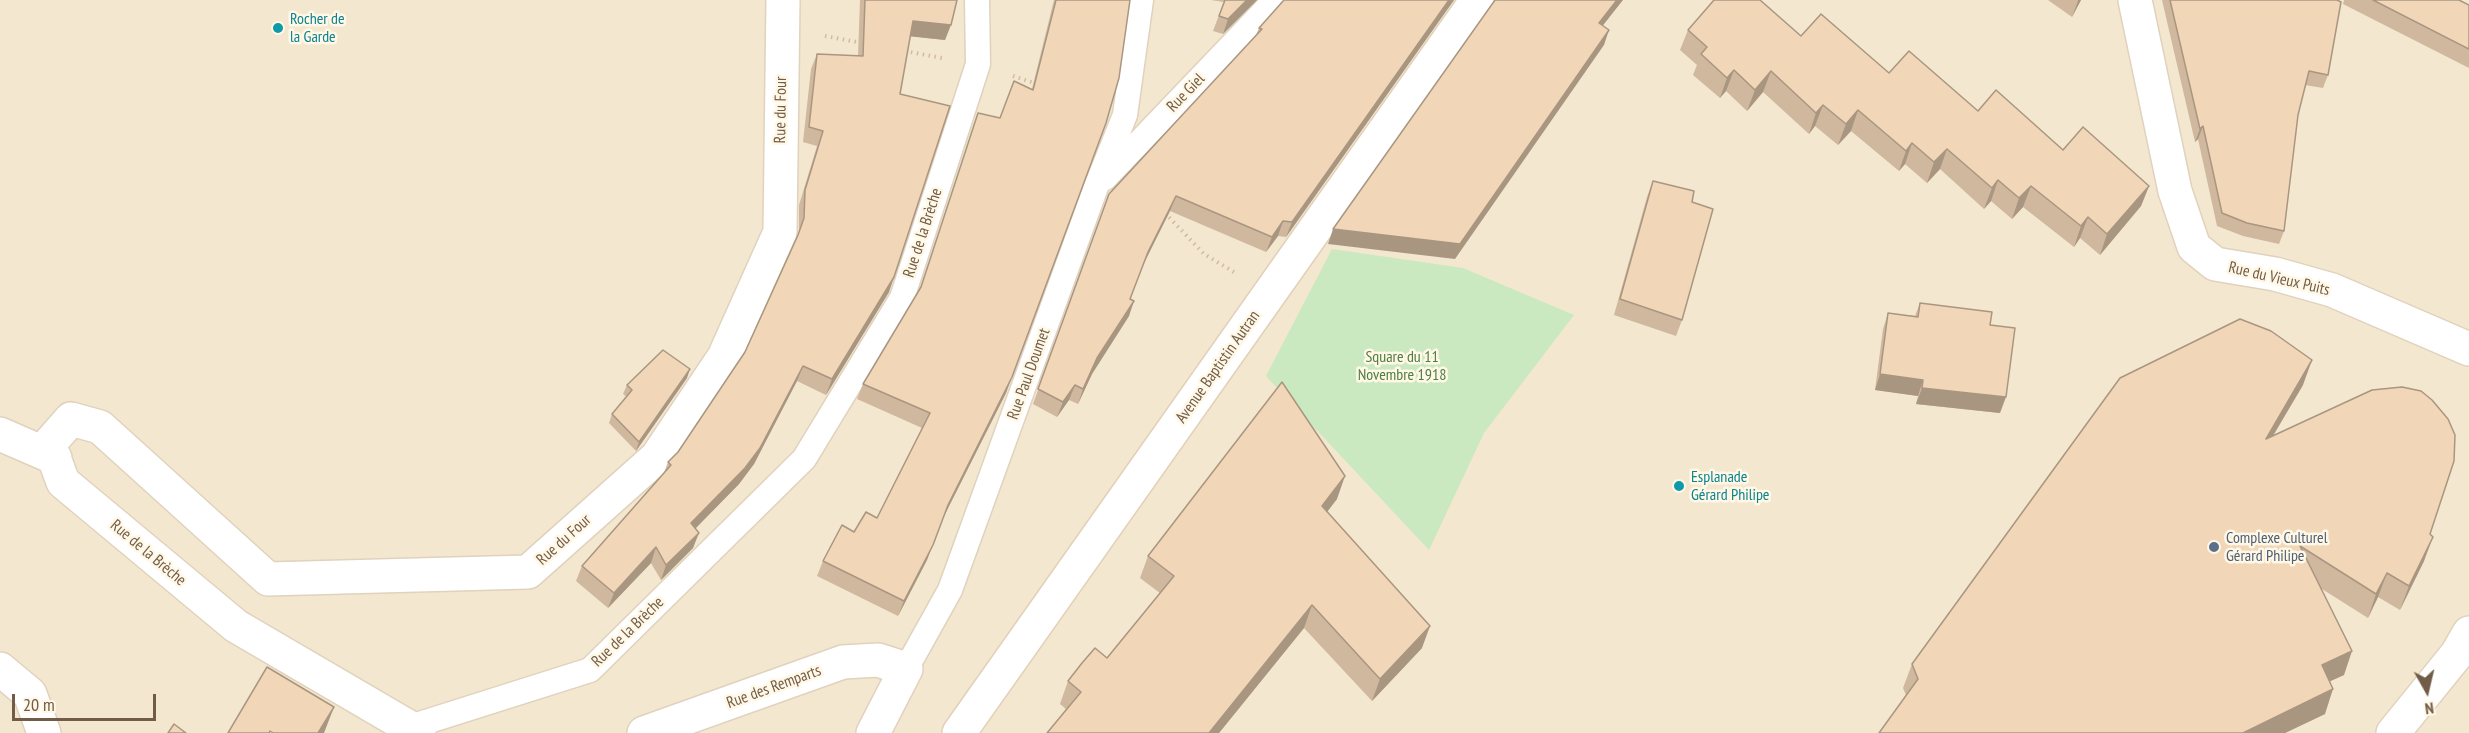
<!DOCTYPE html>
<meta charset="utf-8">
<style>
body{margin:0}
#map{position:relative;width:2469px;height:733px;overflow:hidden;background:#fcf5e1;font-family:"PT Sans Narrow",sans-serif}
canvas{display:block}
.north{position:absolute;left:2397px;top:661px;width:60px;height:60px;-webkit-text-stroke:4px #fff8e6;paint-order:stroke;rotate:172deg;font-size:16px;font-weight:700;line-height:24px;text-align:center;color:#725c48}
.north::after{content:'';display:block;margin:auto;width:21px;height:27px;background:#725c48;clip-path:polygon(50% 0,100% 100%,50% 72%,0 100%)}
.scale{position:absolute;left:12px;top:694px;width:144px;height:27px;box-sizing:border-box;border:3px solid #725c48;border-top:0;padding-left:8px;font-size:18px;line-height:21px;white-space:nowrap;color:#725c48;-webkit-text-stroke:4px #fff8e6;paint-order:stroke}
</style>
<div id="map">
<canvas width="2469" height="733"></canvas>
<div class="north">N</div>
<div class="scale">20 m</div>
</div>
<script>
const ctx = document.querySelector('canvas').getContext('2d');
ctx.lineJoin = 'round';
function fillPath(path, color) { ctx.fillStyle = color; ctx.fill(path, 'evenodd'); }
function trace(path, color, width, dash) { ctx.strokeStyle = color; ctx.lineWidth = width; ctx.lineCap = dash ? 'butt' : 'round'; ctx.setLineDash(dash || []); ctx.stroke(path); }
function drawText(font, color, halo, rows, align = 'center') {
  ctx.font = font + ' "PT Sans Narrow",sans-serif'; ctx.lineWidth = 5; ctx.setLineDash([]); ctx.textBaseline = 'middle'; ctx.strokeStyle = halo; ctx.fillStyle = color; for (const [text, x, y, turn = 0] of rows) {
    ctx.save(); ctx.translate(x, y); ctx.rotate((+turn || 0) * Math.PI / 180); ctx.textAlign = isNaN(turn) ? turn : align; if (halo) ctx.strokeText(text, 0, 0); ctx.fillText(text, 0, 0); ctx.restore();
  }
}
fillPath(new Path2D(`
 M 0,0 L 2469,0 L 2469,733 L 0,733 Z`), '#f3e7cf');
fillPath(new Path2D(`
 M 1332,249 L 1463,268 L 1574,315 L 1484,433 L 1429,550 L 1266,376 Z`), '#cbe9c0');
const lane = new Path2D(`
 M 1105,178 L 1275,0
 M 906,669 L 950,590 L 1096,187 L 1125,115 L 1141,0
 M 410,727 L 590,670 L 804,459 L 902,298 L 978,64 L 977,0`);
const street = new Path2D(`
 M 2135,0 L 2175,191 L 2194,247 L 2215,264 L 2275,274 L 2332,290 L 2469,349
 M 0,434 L 55,458
 M 0,669 L 30,694 L 44,733
 M 419,733 L 236,626 L 63,482 L 49,444 L 71,419 L 100,427 L 268,579 L 528,572 L 657,457 L 724,357 L 780,232 L 783,0
 M 644,733 L 843,662 L 878,660 L 906,669 L 873,733
 M 2393,733 L 2457,654 L 2469,633`);
const secondary = new Path2D(`
 M 959,733 L 1477,0`);
trace(lane, '#e0d2bd', 27);
trace(street, '#e0d2bd', 36);
trace(secondary, '#e2d1b8', 36);
trace(new Path2D(`
 M 825,36 L 862,43
 M 905,51 L 942,58
 M 1013,76 L 1037,84
 M 1165,213 L 1204,254 L 1234,272`), '#d5ba9c', 4, [1.5, 4.5]);
trace(lane, '#fff', 24);
trace(street, '#fff', 33);
trace(secondary, '#fff', 33);
fillPath(new Path2D(`
 M 860,0 L 957,0 L 945,40 L 910,36 L 900,94 L 889,292 L 826,395 L 797,381 L 754,464 L 739,484 L 696,528 L 693,548 L 661,580 L 651,563 L 608,608 L 576,581 L 582,566 L 664,473 L 668,462 L 678,452 L 745,352 L 799,233 L 799,205 L 817,146 L 803,142 L 811,69 L 817,54 L 858,56 Z
 M 1054,0 L 1130,0 L 1006,393 L 942,520 L 927,560 L 898,616 L 817,576 L 823,561 L 854,532 L 877,518 L 922,428 L 857,399 L 863,384 L 920,290 L 978,113 L 1000,118 L 1032,89 Z
 M 1211,0 L 1257,0 L 1223,34 L 1213,31 L 1224,2 Z
 M 1454,0 L 1286,237 L 1278,236 L 1266,252 L 1170,211 L 1142,267 L 1130,299 L 1129,316 L 1092,374 L 1078,404 L 1069,400 L 1057,417 L 1033,404 L 1109,194 L 1256,35 L 1259,28 Z
 M 2048,0 L 2081,0 L 2072,17 Z
 M 2162,0 L 2337,0 L 2328,75 L 2323,88 L 2305,85 L 2298,115 L 2284,231 L 2279,244 L 2243,236 L 2217,226 L 2198,139 L 2195,142 Z
 M 2344,0 L 2459,0 L 2469,5 L 2469,68 L 2343,4 Z
 M 1688,30 L 1801,36 L 1978,111 L 2063,150 L 2149,186 L 2141,206 L 2100,255 L 2080,238 L 2074,247 L 2023,207 L 2012,219 L 1991,201 L 1984,209 L 1940,169 L 1927,183 L 1905,164 L 1899,171 L 1851,131 L 1838,145 L 1815,126 L 1809,134 L 1763,92 L 1747,111 L 1726,91 L 1720,98 L 1693,75 L 1697,65 L 1680,50 Z
 M 1653,181 L 1692,202 L 1682,320 L 1676,336 L 1614,315 L 1647,197 Z
 M 1920,303 L 2000,413 L 1916,404 L 1918,396 L 1875,390 L 1883,329 L 1888,313 L 1915,316 Z
 M 687,378 L 636,451 L 609,423 L 612,414 L 627,397 L 623,394 L 627,385 Z
 M 2303,385 L 2273,435 L 2430,534 L 2424,561 L 2400,610 L 2378,597 L 2368,618 L 2322,589 L 2344,675 L 2330,681 L 2325,714 L 2285,733 L 1879,733 L 1906,695 L 1903,688 L 1912,664 Z
 M 1337,499 L 1327,511 L 1422,648 L 1372,701 L 1304,628 L 1219,733 L 1047,733 L 1066,709 L 1060,704 L 1068,681 L 1107,658 L 1160,593 L 1140,578 L 1148,556 Z`), '#cfb89e');
fillPath(new Path2D(`
 M 1247,0 L 1257,0 L 1223,34 L 1228,19 Z
 M 1449,0 L 1454,0 L 1286,237 L 1292,222 Z
 M 1617,0 L 1623,0 L 1593,38 L 1599,23 Z
 M 2078,0 L 2081,0 L 2072,17 L 2078,1 Z
 M 913,21 L 951,25 L 945,40 L 907,36 Z
 M 1609,30 L 1604,45 L 1455,259 L 1328,244 L 1333,229 Z
 M 1734,70 L 1726,91 L 1720,98 L 1727,78 Z
 M 1771,71 L 1763,92 L 1747,111 L 1755,90 Z
 M 1823,105 L 1815,126 L 1809,134 L 1816,113 Z
 M 1858,110 L 1851,131 L 1838,145 L 1846,124 Z
 M 1106,123 L 1006,393 L 942,520 L 927,560 L 898,616 L 904,601 Z
 M 2203,126 L 2198,139 L 2195,142 L 2200,129 Z
 M 1912,143 L 1905,164 L 1899,171 L 1906,151 Z
 M 1947,149 L 1940,169 L 1927,183 L 1934,162 Z
 M 1998,180 L 1991,201 L 1984,209 L 1992,188 Z
 M 2031,186 L 2023,207 L 2012,219 L 2019,198 Z
 M 2149,186 L 2141,206 L 2100,255 L 2107,234 Z
 M 1176,196 L 1170,211 L 1142,267 L 1148,252 Z
 M 2088,217 L 2080,238 L 2074,247 L 2081,226 Z
 M 1283,221 L 1278,236 L 1266,252 L 1272,237 Z
 M 894,277 L 889,292 L 826,395 L 832,379 Z
 M 1134,301 L 1129,316 L 1092,374 L 1078,404 L 1083,389 L 1097,358 Z
 M 2312,360 L 2303,385 L 2257,463 L 2266,439 Z
 M 803,366 L 797,381 L 754,464 L 739,484 L 686,538 L 691,523 Z
 M 690,369 L 687,378 L 636,451 L 639,442 Z
 M 1880,374 L 1923,380 L 1918,396 L 1875,390 Z
 M 1075,385 L 1069,400 L 1057,417 L 1063,402 Z
 M 1922,388 L 2006,397 L 2000,413 L 1916,404 Z
 M 1345,476 L 1337,499 L 1314,529 L 1322,506 Z
 M 699,533 L 693,548 L 661,580 L 666,565 Z
 M 2433,537 L 2424,561 L 2400,610 L 2409,586 Z
 M 656,547 L 651,563 L 608,608 L 614,593 Z
 M 2387,573 L 2378,597 L 2368,618 L 2376,594 Z
 M 1312,605 L 1304,628 L 1219,733 L 1209,733 Z
 M 1430,626 L 1422,648 L 1372,701 L 1380,679 Z
 M 2352,651 L 2344,675 L 2313,689 L 2322,665 Z
 M 2333,689 L 2325,714 L 2285,733 L 2243,733 Z
 M 334,707 L 324,733 L 318,733 Z`), '#a99681');
const building = new Path2D(`
 M 865,0 L 957,0 L 951,25 L 913,21 L 900,94 L 950,106 L 894,277 L 832,379 L 803,366 L 760,448 L 745,468 L 691,523 L 699,533 L 666,565 L 656,547 L 614,593 L 582,566 L 671,465 L 668,462 L 678,452 L 745,352 L 798,235 L 804,218 L 805,190 L 823,131 L 809,127 L 817,54 L 863,56 Z
 M 1056,0 L 1130,0 L 1119,78 L 1106,123 L 1012,377 L 948,505 L 933,545 L 904,601 L 823,561 L 842,525 L 854,532 L 866,512 L 877,518 L 930,413 L 863,384 L 921,287 L 978,113 L 1000,118 L 1014,81 L 1033,90 Z
 M 1225,0 L 1247,0 L 1228,19 L 1219,16 Z
 M 1284,0 L 1449,0 L 1292,222 L 1283,221 L 1272,237 L 1176,196 L 1148,252 L 1130,299 L 1134,301 L 1097,358 L 1083,389 L 1075,385 L 1063,402 L 1038,389 L 1109,194 L 1262,29 L 1259,28 Z
 M 1495,0 L 1617,0 L 1599,23 L 1609,30 L 1460,244 L 1333,229 Z
 M 1714,0 L 1760,0 L 1801,36 L 1821,14 L 1889,73 L 1909,51 L 1978,111 L 1996,90 L 2063,150 L 2083,127 L 2149,186 L 2107,234 L 2088,217 L 2081,226 L 2031,186 L 2019,198 L 1998,180 L 1992,188 L 1947,149 L 1934,162 L 1912,143 L 1906,151 L 1858,110 L 1846,124 L 1823,105 L 1816,113 L 1771,71 L 1755,90 L 1734,70 L 1727,78 L 1701,54 L 1707,47 L 1688,30 Z
 M 2170,0 L 2337,0 L 2341,2 L 2328,75 L 2309,71 L 2298,115 L 2284,231 L 2247,223 L 2222,213 L 2203,126 L 2200,129 Z
 M 2373,0 L 2459,0 L 2469,5 L 2469,49 Z
 M 1653,181 L 1694,191 L 1692,202 L 1713,209 L 1682,320 L 1620,299 Z
 M 1920,303 L 1992,312 L 1990,325 L 2015,328 L 2006,397 L 1922,388 L 1923,380 L 1880,374 L 1888,313 L 1918,317 Z
 M 2240,319 L 2271,331 L 2312,360 L 2266,439 L 2372,390 L 2402,387 L 2421,391 L 2432,400 L 2448,419 L 2455,435 L 2454,461 L 2430,534 L 2433,537 L 2409,586 L 2387,573 L 2376,594 L 2300,546 L 2352,651 L 2322,665 L 2333,689 L 2243,733 L 1879,733 L 1918,679 L 1912,664 L 2120,378 Z
 M 663,350 L 690,369 L 639,442 L 612,414 L 632,390 L 627,385 Z
 M 1282,382 L 1345,476 L 1322,506 L 1430,626 L 1380,679 L 1312,605 L 1209,733 L 1047,733 L 1081,692 L 1068,681 L 1082,663 L 1095,648 L 1107,658 L 1174,576 L 1148,556 Z
 M 267,667 L 334,707 L 318,733 L 273,733 L 270,731 L 269,733 L 228,733 Z
 M 174,724 L 186,733 L 168,733 Z`);
fillPath(building, '#f1d6b8');
trace(building, '#a99681', 1.5);
for (const [x, y, r, color] of [
 [278,28,6,"#0f9aa8"],
 [1679,486,6,"#0f9aa8"],
 [2214,547,6,"#5c6f8a"]
]) { const dot = new Path2D(); dot.arc(x, y, r, 0, 2 * Math.PI); ctx.fillStyle = color; ctx.fill(dot); trace(dot, '#fff8e6', 2); }
drawText('16px', '#0d838f', '#fff8e6', [
 ["Rocher de",290,19],
 ["la Garde",290,37],
 ["Esplanade",1691,477],
 ["Gérard Philipe",1691,495]
], 'left');
drawText('16px', '#725c48', '#fff8e6', [
 ["Rue Giel",1186,93,-46],
 ["Rue du Four",781,110,-89],
 ["Rue de la Brèche",923,233,-72],
 ["Rue du Vieux Puits",2279,279,13],
 ["Avenue Baptistin Autran",1218,367,-55],
 ["Rue Paul Doumet",1029,374,-70],
 ["Rue du Four",564,540,-42],
 ["Rue de la Brèche",148,553,40],
 ["Rue de la Brèche",628,632,-44],
 ["Rue des Remparts",774,687,-20]
]);
drawText('16px', '#4d7e42', '#fff8e6', [
 ["Square du 11",1402,357],
 ["Novembre 1918",1402,375]
]);
drawText('16px', '#4e5e75', '#fff8e6', [
 ["Complexe Culturel",2226,538],
 ["Gérard Philipe",2226,556]
], 'left');
</script>
